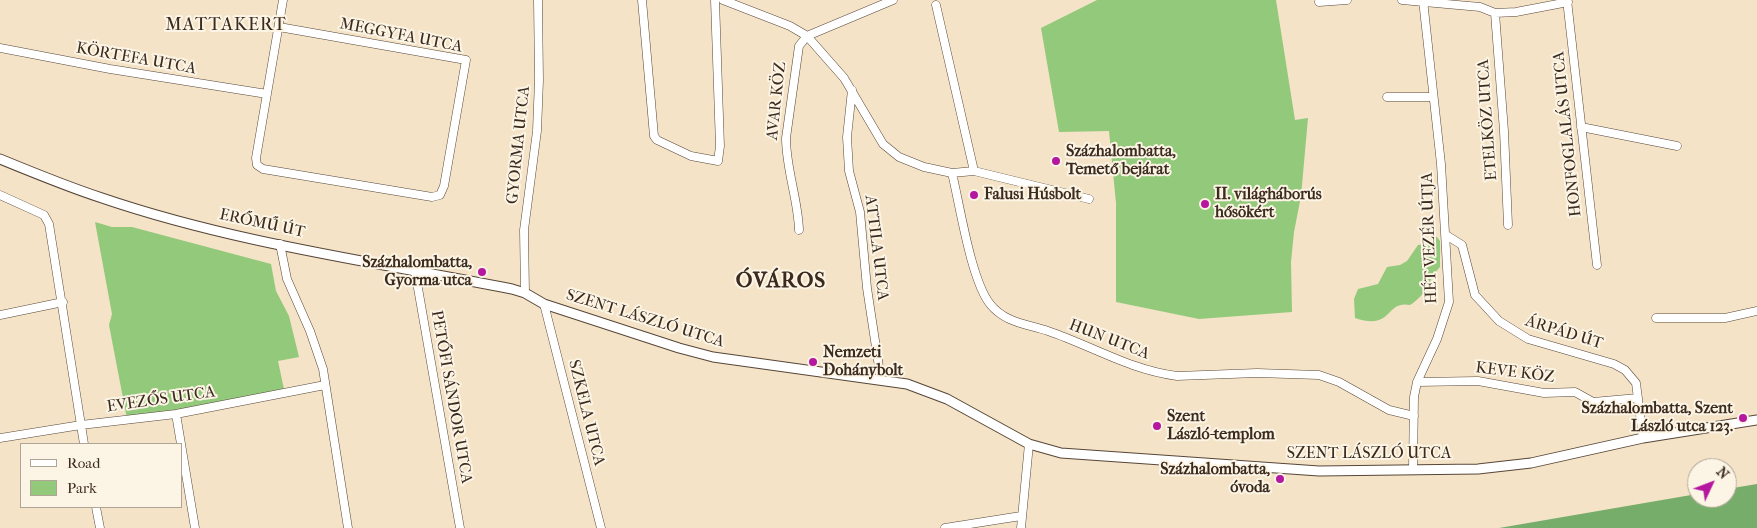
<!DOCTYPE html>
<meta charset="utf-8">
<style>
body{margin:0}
#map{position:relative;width:1757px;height:528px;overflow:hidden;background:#f4e3c7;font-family:"IM FELL French Canon",serif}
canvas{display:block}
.legend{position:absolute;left:20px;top:443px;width:162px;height:65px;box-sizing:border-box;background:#fcf5e5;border:1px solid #afa495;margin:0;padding:6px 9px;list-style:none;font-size:15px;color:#3b2a1e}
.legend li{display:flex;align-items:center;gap:10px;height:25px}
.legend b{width:25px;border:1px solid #afa495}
.north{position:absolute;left:1687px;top:458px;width:50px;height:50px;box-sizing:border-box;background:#fcf5e5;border:1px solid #afa495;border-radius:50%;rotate:47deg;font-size:14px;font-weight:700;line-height:20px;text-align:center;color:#3b2a1e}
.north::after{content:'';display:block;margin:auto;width:18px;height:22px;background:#b5179e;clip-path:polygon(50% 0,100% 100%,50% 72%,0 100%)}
</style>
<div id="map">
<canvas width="1757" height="528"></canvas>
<ul class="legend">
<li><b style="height:6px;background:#fff"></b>Road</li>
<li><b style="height:14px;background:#93c97b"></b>Park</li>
</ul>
<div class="north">N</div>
</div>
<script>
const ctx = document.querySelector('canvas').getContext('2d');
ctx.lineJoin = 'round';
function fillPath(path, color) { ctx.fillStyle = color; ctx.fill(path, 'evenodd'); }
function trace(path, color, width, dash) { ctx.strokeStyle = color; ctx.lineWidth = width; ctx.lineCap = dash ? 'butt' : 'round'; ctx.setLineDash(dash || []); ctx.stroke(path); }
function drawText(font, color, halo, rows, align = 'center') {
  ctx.font = font + ' "IM FELL French Canon",serif'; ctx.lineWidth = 4; ctx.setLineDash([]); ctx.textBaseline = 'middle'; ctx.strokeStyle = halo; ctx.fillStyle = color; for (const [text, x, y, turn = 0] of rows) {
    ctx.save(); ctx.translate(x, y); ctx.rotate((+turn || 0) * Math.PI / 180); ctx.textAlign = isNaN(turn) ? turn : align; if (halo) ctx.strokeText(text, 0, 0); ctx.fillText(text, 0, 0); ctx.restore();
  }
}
fillPath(new Path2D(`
 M 1097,0 L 1276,0 L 1295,120 L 1308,118 L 1301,196 L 1294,232 L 1291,262 L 1292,312 L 1199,319 L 1116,302 L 1116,203 L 1109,131 L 1059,132 L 1041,28 Z
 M 95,222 L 112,227 L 132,227 L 271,264 L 276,291 L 289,316 L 299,357 L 278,361 L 285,394 L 127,419 L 109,325 L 112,314 Z
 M 1433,237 L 1437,237 L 1440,241 L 1440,267 C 1427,281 1428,294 1410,305 C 1385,300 1393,331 1355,318 L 1354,299 L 1358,289 L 1378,284 L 1387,267 L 1400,265 L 1407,261 L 1418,245 L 1429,243 Z`), '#93c97b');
fillPath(new Path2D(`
 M 1757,484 L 1757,528 L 1499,528 L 1697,494 L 1697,498 L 1727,498 L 1727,489 Z`), '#76ad6b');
const minor = new Path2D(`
 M 642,0 L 654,136 L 657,140 L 691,156 L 718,161 L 720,146 L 715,0
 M 723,0 L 790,26 L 807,36 L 844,78 L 883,144 L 899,157 L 924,167 L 952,173 L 974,171 L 1089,199
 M 1402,0 L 1480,7 L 1495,13 L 1516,12 L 1568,2
 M 1567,0 L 1597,265
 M 1319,2 L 1347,0
 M 936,5 L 974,171
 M 1495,13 L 1504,131 L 1508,225
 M 279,27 L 466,60 L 444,186 L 440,195 L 432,197 L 263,169 L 257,165 L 256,158 L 283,0
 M 0,48 L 110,69 L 267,94
 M 852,90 L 847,137 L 849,171 L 860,212 L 867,288 L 881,380
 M 1387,97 L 1433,97
 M 1581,127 L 1677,146
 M 952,173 C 960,206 971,280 990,304 C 1005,323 1027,324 1048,331 C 1092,346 1130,370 1177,376 L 1257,373 L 1319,375 L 1339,382 L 1389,410 L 1414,416
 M 0,195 L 44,215 L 49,224 L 84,444
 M 799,230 C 798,199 786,169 786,138 L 799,46 L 807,36 L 893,0
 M 1446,235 L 1462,245 L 1475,295 L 1499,321 L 1528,339 L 1614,364 L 1625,370 L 1636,383 L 1643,438
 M 280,244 L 287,279 L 310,331 L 323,369 L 348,528
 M 415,271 L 460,528
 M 525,293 L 524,230 L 537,131 L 539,80 L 538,0
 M 544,304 L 601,528
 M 0,315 L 63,302
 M 1656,318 L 1725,318 L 1757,311
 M 1417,382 L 1478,381 L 1544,393 L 1575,392 L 1593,402 L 1638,398
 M 176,414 L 195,528
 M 0,438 L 81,425 L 176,414 L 325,385
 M 1413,469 L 1414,397 L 1417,382 L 1437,339 L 1449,302 L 1441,164 L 1423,0
 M 96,507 L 100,528
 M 945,528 L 1021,516
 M 1021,528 L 1029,444`);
const tertiary = new Path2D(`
 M 0,159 C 34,173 68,187 102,198 C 234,243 375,262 512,289 L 525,293 L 544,304 L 679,348 L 713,357 L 907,384 L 947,399 L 1029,444 L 1061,453 L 1319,471 L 1478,469 L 1531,463 L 1643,438 L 1757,420`);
trace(minor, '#574637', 9);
trace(tertiary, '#574637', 11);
trace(minor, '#fff', 8);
trace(tertiary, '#fff', 9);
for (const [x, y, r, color] of [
 [1056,161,5,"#b5179e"],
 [974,195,5,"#b5179e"],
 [1205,204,5,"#b5179e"],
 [482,272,5,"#b5179e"],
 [813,362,5,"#b5179e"],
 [1743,418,5,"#b5179e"],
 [1157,426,5,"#b5179e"],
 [1280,479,5,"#b5179e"]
]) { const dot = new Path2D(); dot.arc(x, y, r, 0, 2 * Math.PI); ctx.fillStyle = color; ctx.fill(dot); trace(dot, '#fcf5e5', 2); }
drawText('16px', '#3b2a1e', '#fcf5e5', [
 ["MEGGYFA UTCA",401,36,11],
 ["KÖRTEFA UTCA",136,59,10],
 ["AVAR KÖZ",777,101,-84],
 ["ETELKÖZ UTCA",1488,120,-94],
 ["HONFOGLALÁS UTCA",1568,134,-96],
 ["GYORMA UTCA",519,145,-84],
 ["ERŐMŰ ÚT",262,224,12],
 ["HÉT VEZÉR ÚTJA",1430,238,-92],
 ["ATTILA UTCA",876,248,83],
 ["SZENT LÁSZLÓ UTCA",645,319,17],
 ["ÁRPÁD ÚT",1564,333,17],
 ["HUN UTCA",1109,340,21],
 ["KEVE KÖZ",1515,373,7],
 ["PETŐFI SÁNDOR UTCA",451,397,80],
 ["EVEZŐS UTCA",161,400,-8],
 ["SZKELA UTCA",586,413,76],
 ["SZENT LÁSZLÓ UTCA",1369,454]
]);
drawText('bold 16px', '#3b2a1e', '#fcf5e5', [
 ["Százhalombatta,",1066,152],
 ["Temető bejárat",1066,170],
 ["Falusi Húsbolt",984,195],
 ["II. világháborús",1215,195],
 ["hősökért",1215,213],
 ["Százhalombatta,",472,263,"right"],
 ["Gyorma utca",472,281,"right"],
 ["Nemzeti",823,353],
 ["Dohánybolt",823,371],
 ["Százhalombatta, Szent",1733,409,"right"],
 ["László utca 123.",1733,427,"right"],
 ["Szent",1167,417],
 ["László-templom",1167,435],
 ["Százhalombatta,",1270,470,"right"],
 ["óvoda",1270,488,"right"]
], 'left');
ctx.letterSpacing = '1px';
drawText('18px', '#3b2a1e', '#fcf5e5', [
 ["MATTAKERT",226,26]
]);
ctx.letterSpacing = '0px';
ctx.letterSpacing = '1px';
drawText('bold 21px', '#3b2a1e', '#fcf5e5', [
 ["ÓVÁROS",781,282]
]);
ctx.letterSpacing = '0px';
</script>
